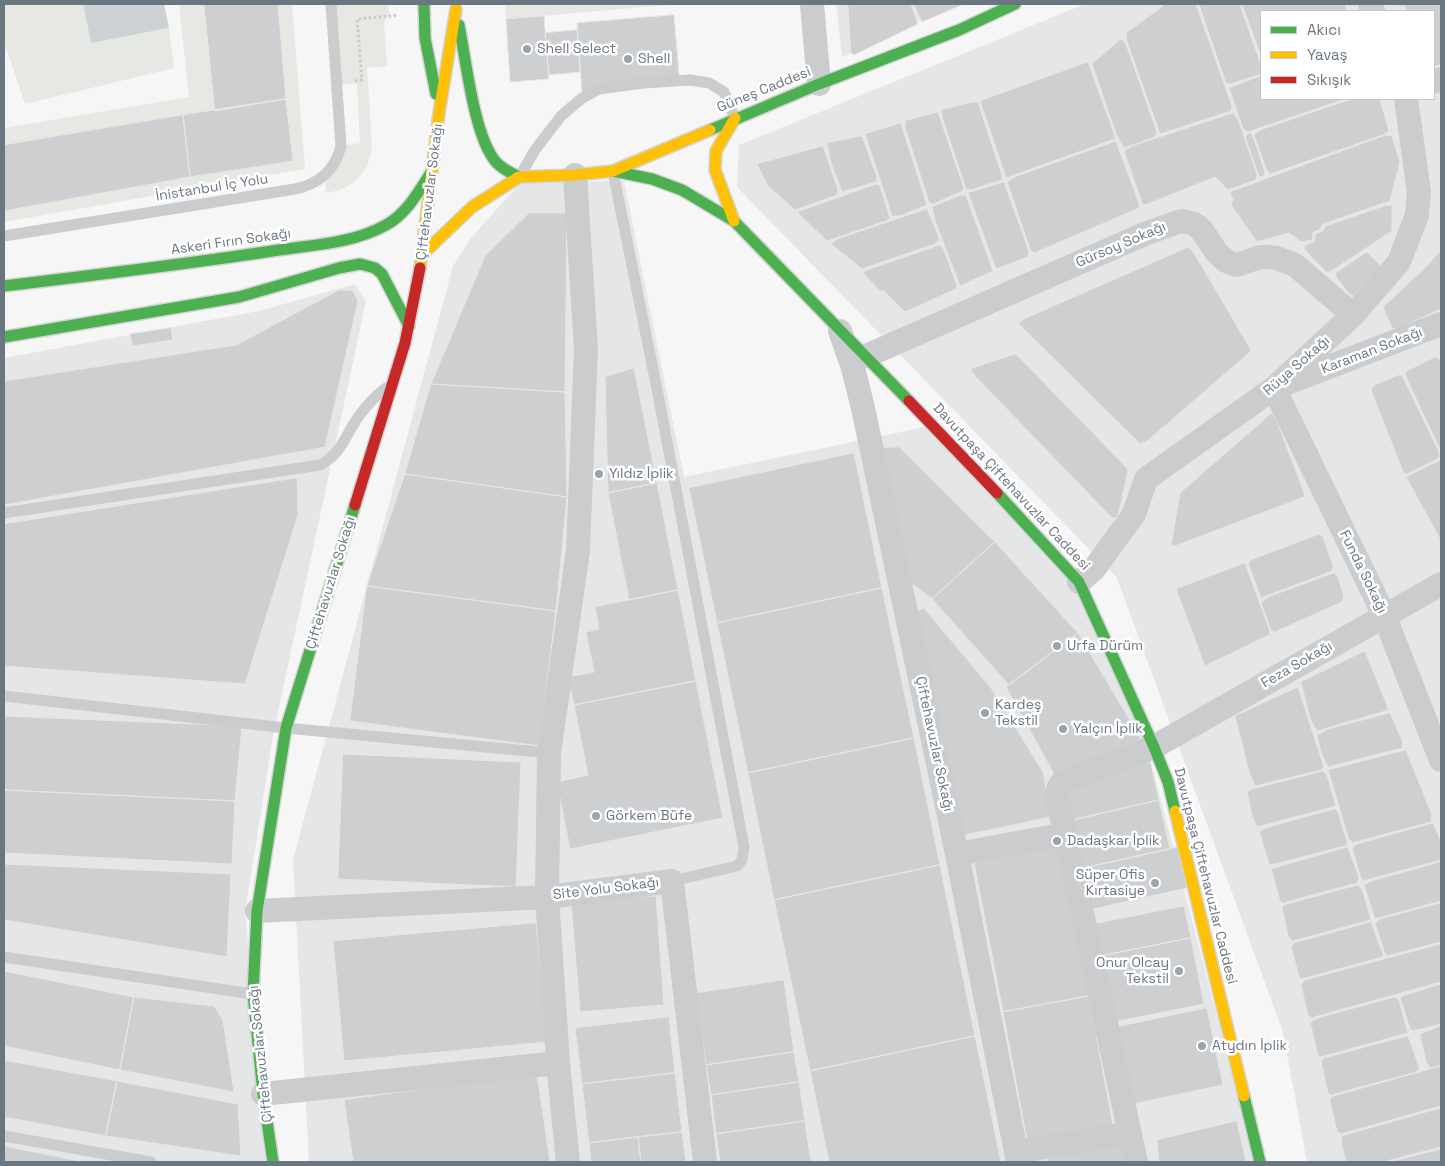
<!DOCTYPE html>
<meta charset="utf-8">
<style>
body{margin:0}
#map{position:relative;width:1445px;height:1166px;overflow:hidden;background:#f6f6f6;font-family:"Space Grotesk",sans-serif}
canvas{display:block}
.frame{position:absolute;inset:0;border:5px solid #6a7682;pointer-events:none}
.legend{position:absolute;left:1260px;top:10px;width:175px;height:90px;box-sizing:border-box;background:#fff;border:1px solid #c3c8cd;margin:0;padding:6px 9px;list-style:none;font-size:15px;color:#6a7682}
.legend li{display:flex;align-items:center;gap:10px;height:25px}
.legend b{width:25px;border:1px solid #c3c8cd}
</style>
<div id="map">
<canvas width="1445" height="1166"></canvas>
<div class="frame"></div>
<ul class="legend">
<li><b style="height:6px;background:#4caf50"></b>Akıcı</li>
<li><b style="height:6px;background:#ffc107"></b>Yavaş</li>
<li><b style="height:6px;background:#c62828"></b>Sıkışık</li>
</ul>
</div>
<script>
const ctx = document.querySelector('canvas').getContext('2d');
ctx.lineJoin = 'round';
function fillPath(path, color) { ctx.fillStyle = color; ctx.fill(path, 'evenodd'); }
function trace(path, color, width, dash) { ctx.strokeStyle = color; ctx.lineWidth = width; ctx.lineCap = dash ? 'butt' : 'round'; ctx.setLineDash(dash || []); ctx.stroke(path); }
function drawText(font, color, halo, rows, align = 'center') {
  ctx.font = font + ' "Space Grotesk",sans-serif'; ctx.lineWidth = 5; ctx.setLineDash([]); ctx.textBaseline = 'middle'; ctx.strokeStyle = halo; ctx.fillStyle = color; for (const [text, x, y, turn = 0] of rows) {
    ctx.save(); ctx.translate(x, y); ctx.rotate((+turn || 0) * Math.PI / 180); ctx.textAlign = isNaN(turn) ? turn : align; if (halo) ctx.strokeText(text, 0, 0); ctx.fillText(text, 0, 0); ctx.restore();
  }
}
fillPath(new Path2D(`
 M 836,4 L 954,4 L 842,57 Z
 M 1085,4 L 1441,4 L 1441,1162 L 1307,1162 L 1283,1032 L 1117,578 L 737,187 L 739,145 ZM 1261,11 L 1434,11 L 1434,99 L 1261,99 Z
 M 624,181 L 684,477 L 925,427 L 1077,586 L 1145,739 L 1255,1162 L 309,1162 L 293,860 L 453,266 L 471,238 L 521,182 Z
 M 355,284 L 366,301 L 273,736 L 245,913 L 269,1162 L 4,1162 L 4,358 L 259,311 Z`), '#e5e6e7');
fillPath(new Path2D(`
 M 4,4 L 83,4 L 91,43 L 169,28 L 174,68 L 25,104 L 4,41 Z
 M 179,4 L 204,4 L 215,111 L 6,145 L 4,137 L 4,128 L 189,97 Z
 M 278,4 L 292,4 L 305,169 L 4,222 L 4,211 L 190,177 L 292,161 Z
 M 334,4 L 388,4 L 389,13 L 384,23 L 387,66 L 367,68 L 372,146 C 369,174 353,189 326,193 L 325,175 L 341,146 L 360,143 L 357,83 L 340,85 Z
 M 505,4 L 679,4 L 506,19 Z`), '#e6e8e4');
fillPath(new Path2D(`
 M 83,4 L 164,4 L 169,28 L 91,43 Z`), '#cdd2d5');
const building = new Path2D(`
 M 204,4 L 278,4 L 286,99 L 215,111 Z
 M 848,4 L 911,4 L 918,24 L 854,55 L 851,53 Z
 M 914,4 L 964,4 L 922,22 Z
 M 1166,4 L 1196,4 L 1232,106 L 1231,111 L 1160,134 L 1126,39 L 1126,33 Z
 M 1199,4 L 1240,4 L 1261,65 L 1261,74 L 1230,84 L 1226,83 Z
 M 1242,4 L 1345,4 L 1347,11 L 1261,11 L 1261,56 Z
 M 1404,4 L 1441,4 L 1441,64 L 1434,67 L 1434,11 L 1407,11 Z
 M 674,15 L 680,85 L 582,93 L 577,23 Z
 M 544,16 L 549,79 L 510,82 L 506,19 Z
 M 577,30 L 580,72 L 549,75 L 545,33 Z
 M 1121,39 L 1126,44 L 1157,132 L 1155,137 L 1124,148 L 1116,134 L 1092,64 Z
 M 1088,62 L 1114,133 L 1115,139 L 1006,178 L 980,101 Z
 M 1261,76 L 1261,99 L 1345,99 L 1248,132 L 1243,129 L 1229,88 Z
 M 286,99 L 293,161 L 190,177 L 183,115 Z
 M 1352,99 L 1380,99 L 1389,131 L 1383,135 L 1270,174 L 1266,169 L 1254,135 L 1260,130 Z
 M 972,102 L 978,102 L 1002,175 L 1002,180 L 971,190 L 966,189 L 943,120 L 941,110 Z
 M 938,112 L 964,188 L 963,191 L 933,204 L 929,202 L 905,128 L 905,121 Z
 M 1233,113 L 1238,119 L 1257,174 L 1256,180 L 1228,190 L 1215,177 L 1145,205 L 1142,203 L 1124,151 L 1132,146 Z
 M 183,115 L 190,177 L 4,211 L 4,145 Z
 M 901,123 L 927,205 L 900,216 L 892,216 L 865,134 Z
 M 1251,133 L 1253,136 L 1265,172 L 1264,176 L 1259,177 L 1245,137 L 1248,134 Z
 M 1386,135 L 1392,136 L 1400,162 L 1390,201 L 1323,224 L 1320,229 L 1312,233 L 1313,240 L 1301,242 L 1289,233 L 1257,242 L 1231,205 L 1233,199 L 1230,194 L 1232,191 Z
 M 862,136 L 877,177 L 876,182 L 842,192 L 831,163 L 827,143 Z
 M 1116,141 L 1140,206 L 1137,209 L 1034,253 L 1030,249 L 1007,182 L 1017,176 Z
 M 823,146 L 838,189 L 837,195 L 795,210 L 768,186 L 757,164 Z
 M 1004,182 L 1029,251 L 1028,257 L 996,269 L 968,193 Z
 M 877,184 L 880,186 L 890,218 L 886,221 L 827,241 L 797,212 Z
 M 961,195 L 966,195 L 993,271 L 960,286 L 935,221 L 932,207 Z
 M 1392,205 L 1392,231 L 1330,272 L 1326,272 L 1304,249 L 1304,246 L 1315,241 L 1315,234 L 1323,231 L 1325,226 L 1384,206 Z
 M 927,209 L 939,237 L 939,241 L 935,244 L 862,269 L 831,244 L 837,239 Z
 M 529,213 L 567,213 L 565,392 L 431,384 L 485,256 Z
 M 940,245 L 943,248 L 957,285 L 956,289 L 905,312 L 884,291 L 880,291 L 863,273 L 867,270 Z
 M 1189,247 L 1194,253 L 1251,350 L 1249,353 L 1146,442 L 1140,444 L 1018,323 L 1026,318 Z
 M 1441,250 L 1441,309 L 1397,329 L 1392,328 L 1383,307 L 1427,266 Z
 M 1367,252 L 1382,267 L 1381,272 L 1353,296 L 1349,294 L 1335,275 L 1337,272 Z
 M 339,290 L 349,290 L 353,291 L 358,301 L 325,447 L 4,505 L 4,381 L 236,345 Z
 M 171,328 L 173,340 L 132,346 L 130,334 Z
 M 1016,354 L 1127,468 L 1128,471 L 1119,512 L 1117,517 L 1112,518 L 976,377 L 970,369 Z
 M 1435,357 L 1439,358 L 1441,363 L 1441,452 L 1406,377 L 1405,372 Z
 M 634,368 L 657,483 L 608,493 L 605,377 Z
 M 1398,375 L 1402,375 L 1440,454 L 1439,458 L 1407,474 L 1403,472 L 1371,390 L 1373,386 Z
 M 431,384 L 565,392 L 567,497 L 405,474 Z
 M 1272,413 L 1276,419 L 1304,492 L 1304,497 L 1175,546 L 1171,545 L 1180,493 Z
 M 899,447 L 995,542 L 932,599 L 907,580 L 878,448 Z
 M 854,453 L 882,588 L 717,623 L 689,488 Z
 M 1441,460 L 1441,541 L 1406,477 Z
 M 405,474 L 567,497 L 556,611 L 367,586 Z
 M 297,478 L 298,515 L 245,684 L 4,666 L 4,524 Z
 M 657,483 L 678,590 L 629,600 L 608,493 Z
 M 1320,534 L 1323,537 L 1333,565 L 1332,571 L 1261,598 L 1248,563 L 1253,559 Z
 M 995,542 L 1078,633 L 1009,685 L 932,599 Z
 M 1245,563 L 1270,631 L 1269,635 L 1205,666 L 1176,589 Z
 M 1334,573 L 1338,577 L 1344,597 L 1342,602 L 1275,632 L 1271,630 L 1261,603 L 1268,597 Z
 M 367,586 L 556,611 L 539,746 L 350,721 Z
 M 882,588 L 914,738 L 748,773 L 717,623 Z
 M 678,590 L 696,681 L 574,705 L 568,677 L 594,672 L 586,632 L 599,629 L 595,607 Z
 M 924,608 L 991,688 L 1043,772 L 1051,817 L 960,836 L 916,612 Z
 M 1078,633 L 1141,739 L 1055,776 L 1006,687 Z
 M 1365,651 L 1389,710 L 1317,731 L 1310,719 L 1301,682 Z
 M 696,681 L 723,818 L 570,849 L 557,782 L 588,775 L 574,705 Z
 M 1298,687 L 1324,767 L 1321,770 L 1255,786 L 1249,772 L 1235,716 Z
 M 1390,713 L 1403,742 L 1402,748 L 1328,767 L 1321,753 L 1317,735 L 1328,729 Z
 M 4,716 L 242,726 L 235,801 L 4,790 Z
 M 914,738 L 940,865 L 774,900 L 748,773 Z
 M 1406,750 L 1432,815 L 1431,822 L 1352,843 L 1348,837 L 1328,770 Z
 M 343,754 L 521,762 L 516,887 L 338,879 Z
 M 1150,760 L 1159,800 L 1069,821 L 1064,790 Z
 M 1323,771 L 1327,775 L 1336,805 L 1333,807 L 1257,827 L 1252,816 L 1247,792 L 1252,789 Z
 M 4,790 L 235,801 L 232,864 L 4,853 Z
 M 1159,800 L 1170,849 L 1080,869 L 1069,821 Z
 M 1335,809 L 1338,812 L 1348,844 L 1345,846 L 1271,865 L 1269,864 L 1259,831 L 1275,825 Z
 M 1433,823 L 1441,841 L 1441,860 L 1363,881 L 1360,875 L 1352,848 L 1357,844 Z
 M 1060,846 L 1089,996 L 1003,1012 L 974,863 Z
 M 1178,847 L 1187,888 L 1089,910 L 1080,869 Z
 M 1348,847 L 1359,877 L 1357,883 L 1283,903 L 1280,901 L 1271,869 Z
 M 1441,862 L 1441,901 L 1375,919 L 1364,885 L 1371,881 Z
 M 4,864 L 231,874 L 227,957 L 4,920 Z
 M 940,865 L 975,1036 L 810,1071 L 774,900 Z
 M 1358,885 L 1362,889 L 1371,919 L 1368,921 L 1292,941 L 1288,936 L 1282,908 L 1284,905 Z
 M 656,896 L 664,1005 L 580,1012 L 571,903 Z
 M 1441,903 L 1441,942 L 1387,956 L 1384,951 L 1375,923 L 1380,919 Z
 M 1184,906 L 1191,938 L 1101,956 L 1094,924 Z
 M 1371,922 L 1383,954 L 1383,957 L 1302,979 L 1299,977 L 1291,946 L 1294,943 Z
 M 536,923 L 547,1042 L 344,1061 L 333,941 Z
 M 1191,938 L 1204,1004 L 1114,1022 L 1101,956 Z
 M 1441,944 L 1441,982 L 1311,1018 L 1308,1016 L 1301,985 L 1305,980 Z
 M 4,971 L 134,997 L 120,1070 L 4,1046 Z
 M 784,980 L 794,1052 L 706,1065 L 696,993 Z
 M 1441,984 L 1441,1024 L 1413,1031 L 1410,1029 L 1400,997 Z
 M 1089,996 L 1113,1125 L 1027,1141 L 1003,1012 Z
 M 134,997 L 214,1006 L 223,1020 L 234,1092 L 120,1070 Z
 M 1395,997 L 1399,1000 L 1408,1033 L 1321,1057 L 1318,1056 L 1310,1022 L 1321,1017 Z
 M 1207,1008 L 1223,1085 L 1128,1105 L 1112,1028 Z
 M 669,1017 L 675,1073 L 582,1084 L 575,1028 Z
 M 1441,1026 L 1441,1065 L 1430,1068 L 1426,1062 L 1420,1034 Z
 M 975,1036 L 1001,1162 L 829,1162 L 810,1071 Z
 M 1408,1036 L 1419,1066 L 1419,1070 L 1413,1073 L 1331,1095 L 1328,1093 L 1321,1061 L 1324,1058 Z
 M 794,1052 L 799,1082 L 711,1095 L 706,1065 Z
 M 4,1060 L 117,1081 L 106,1136 L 4,1117 Z
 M 1441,1066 L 1441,1106 L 1341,1134 L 1337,1131 L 1330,1102 L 1331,1097 Z
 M 537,1073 L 550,1162 L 353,1162 L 344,1100 Z
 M 675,1073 L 682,1132 L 589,1143 L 582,1084 Z
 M 117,1081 L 238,1104 L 241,1156 L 106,1136 Z
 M 799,1082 L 805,1121 L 716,1134 L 711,1095 Z
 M 1441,1108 L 1441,1147 L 1383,1162 L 1346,1162 L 1341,1142 L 1342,1136 Z
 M 805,1121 L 811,1162 L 720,1162 L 716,1134 Z
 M 1237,1121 L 1246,1162 L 1159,1162 L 1157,1140 Z
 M 682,1132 L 686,1162 L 641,1162 L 638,1137 Z
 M 638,1137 L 641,1162 L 591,1162 L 589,1143 Z
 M 1123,1144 L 1127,1162 L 1047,1162 L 1047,1159 Z
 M 4,1146 L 84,1162 L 4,1162 Z
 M 1441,1149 L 1441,1162 L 1390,1162 Z`);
fillPath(building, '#cecfd0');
trace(building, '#e6e6e6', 1);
const fast = new Path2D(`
 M 424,4 L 425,38 L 436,94
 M 459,25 C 466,60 474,137 496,162 C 502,169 511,173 519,177
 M 710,130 L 819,84 L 959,30 L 1015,4
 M 613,171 L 652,179 L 682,190 L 734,221 L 909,401
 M 4,286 C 96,275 188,264 279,250 C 314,245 354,243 386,225 C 406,214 418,193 430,174
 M 4,337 L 239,297 L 339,268 L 360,264 L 375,268 L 382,274 L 409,326
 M 997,493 L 1079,582 L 1154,747 L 1168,782 L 1175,811
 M 1244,1096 L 1260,1162
 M 273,1162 L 263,1094 L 253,994 L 257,911 L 286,728 L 355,505`);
const slow = new Path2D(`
 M 734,221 L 715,170 L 716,151 L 735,118
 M 423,254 L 472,207 L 519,177 L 575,175 L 613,171 L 710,130
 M 420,268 L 439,113 L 456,9
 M 1175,811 L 1244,1096`);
const jam = new Path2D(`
 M 909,401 L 997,493
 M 355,505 L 405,343 L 420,268`);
trace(fast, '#d3d4d4', 14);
trace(slow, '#d3d4d4', 14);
trace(jam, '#d3d4d4', 14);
trace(new Path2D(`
 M 355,81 L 362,80 L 357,19 L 398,15`), '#c9cacb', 3, [2.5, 2.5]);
trace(new Path2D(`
 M 613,172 L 657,389 L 744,847 L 742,860 L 737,866 L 672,881
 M 520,176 L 535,150 L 561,116 L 581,99 L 599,89 L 643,83 L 690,80 L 709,83 L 724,92 L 735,118
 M 4,236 L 295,189 C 319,184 335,171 341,146 L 331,4
 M 4,513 L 320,465 C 342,454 345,435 359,416 C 367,405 375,396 386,388
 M 4,696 L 286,728 L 549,753
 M 4,957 L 253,994
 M 4,1136 L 151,1162`), '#cbcccd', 11);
trace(new Path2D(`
 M 812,4 L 819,84
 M 1370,4 L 1373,11
 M 1434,82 L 1441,79
 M 1441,324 L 1274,388 L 1384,615 L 1441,760
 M 840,331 L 853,368 L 863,408 L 957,854 L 1018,1162
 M 866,356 L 1147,233 L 1181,221 L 1194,224 L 1201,229 L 1217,253 L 1226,261 L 1237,265 L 1260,257 L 1268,257 L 1277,258 L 1295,265 L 1353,315
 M 1079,582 L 1094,569 L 1134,514 L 1146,479 L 1274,388 L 1353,315 L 1399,262 L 1417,215 L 1419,192 L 1406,99
 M 957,854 L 1066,834
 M 257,911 L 547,897 L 672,881 L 705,1162
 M 263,1094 L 558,1063
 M 1016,1152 L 1129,1133
 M 568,1162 L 558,1063 L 547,897 L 549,753 L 578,551 L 586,349 L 575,175
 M 1136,1162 L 1058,801 C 1057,791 1057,784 1067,780 L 1154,747 L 1441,584`), '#cbcccd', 24);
trace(fast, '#4caf50', 11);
trace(slow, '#ffc107', 11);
trace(jam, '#c62828', 11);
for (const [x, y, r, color] of [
 [527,49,5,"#9ba3ab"],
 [628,59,5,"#9ba3ab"],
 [599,474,5,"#9ba3ab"],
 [1057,646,5,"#9ba3ab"],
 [985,713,5,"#9ba3ab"],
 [1063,729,5,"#9ba3ab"],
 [596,816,5,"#9ba3ab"],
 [1057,841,5,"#9ba3ab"],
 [1155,883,5,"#9ba3ab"],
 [1179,971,5,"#9ba3ab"],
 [1202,1046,5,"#9ba3ab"]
]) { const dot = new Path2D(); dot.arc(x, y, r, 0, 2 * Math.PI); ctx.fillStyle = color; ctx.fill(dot); trace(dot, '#fff', 2); }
drawText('14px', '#6a7682', '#fff', [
 ["Shell Select",537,49],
 ["Shell",638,59],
 ["Yıldız İplik",609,474],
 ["Urfa Dürüm",1067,646],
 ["Kardeş",995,705],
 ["Tekstil",995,721],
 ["Yalçın İplik",1073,729],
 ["Görkem Büfe",606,816],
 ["Dadaşkar İplik",1067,841],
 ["Süper Ofis",1145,875,"right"],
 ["Kırtasiye",1145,891,"right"],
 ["Onur Olcay",1169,963,"right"],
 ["Tekstil",1169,979,"right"],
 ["Atydın İplik",1212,1046]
], 'left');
drawText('14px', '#6a7682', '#fff', [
 ["Güneş Caddesi",764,90,-22],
 ["İnistanbul İç Yolu",212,188,-9],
 ["Çiftehavuzlar Sokağı",430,192,-83],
 ["Askeri Fırın Sokağı",231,242,-8],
 ["Gürsoy Sokağı",1121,245,-23],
 ["Karaman Sokağı",1372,351,-21],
 ["Rüya Sokağı",1297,366,-41],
 ["Davutpaşa Çiftehavuzlar Caddesi",1011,487,47],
 ["Funda Sokağı",1363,572,64],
 ["Çiftehavuzlar Sokağı",331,583,-73],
 ["Feza Sokağı",1297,665,-30],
 ["Çiftehavuzlar Sokağı",934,744,78],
 ["Davutpaşa Çiftehavuzlar Caddesi",1205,876,76],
 ["Site Yolu Sokağı",606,889,-7],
 ["Çiftehavuzlar Sokağı",261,1054,-96]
]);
</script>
